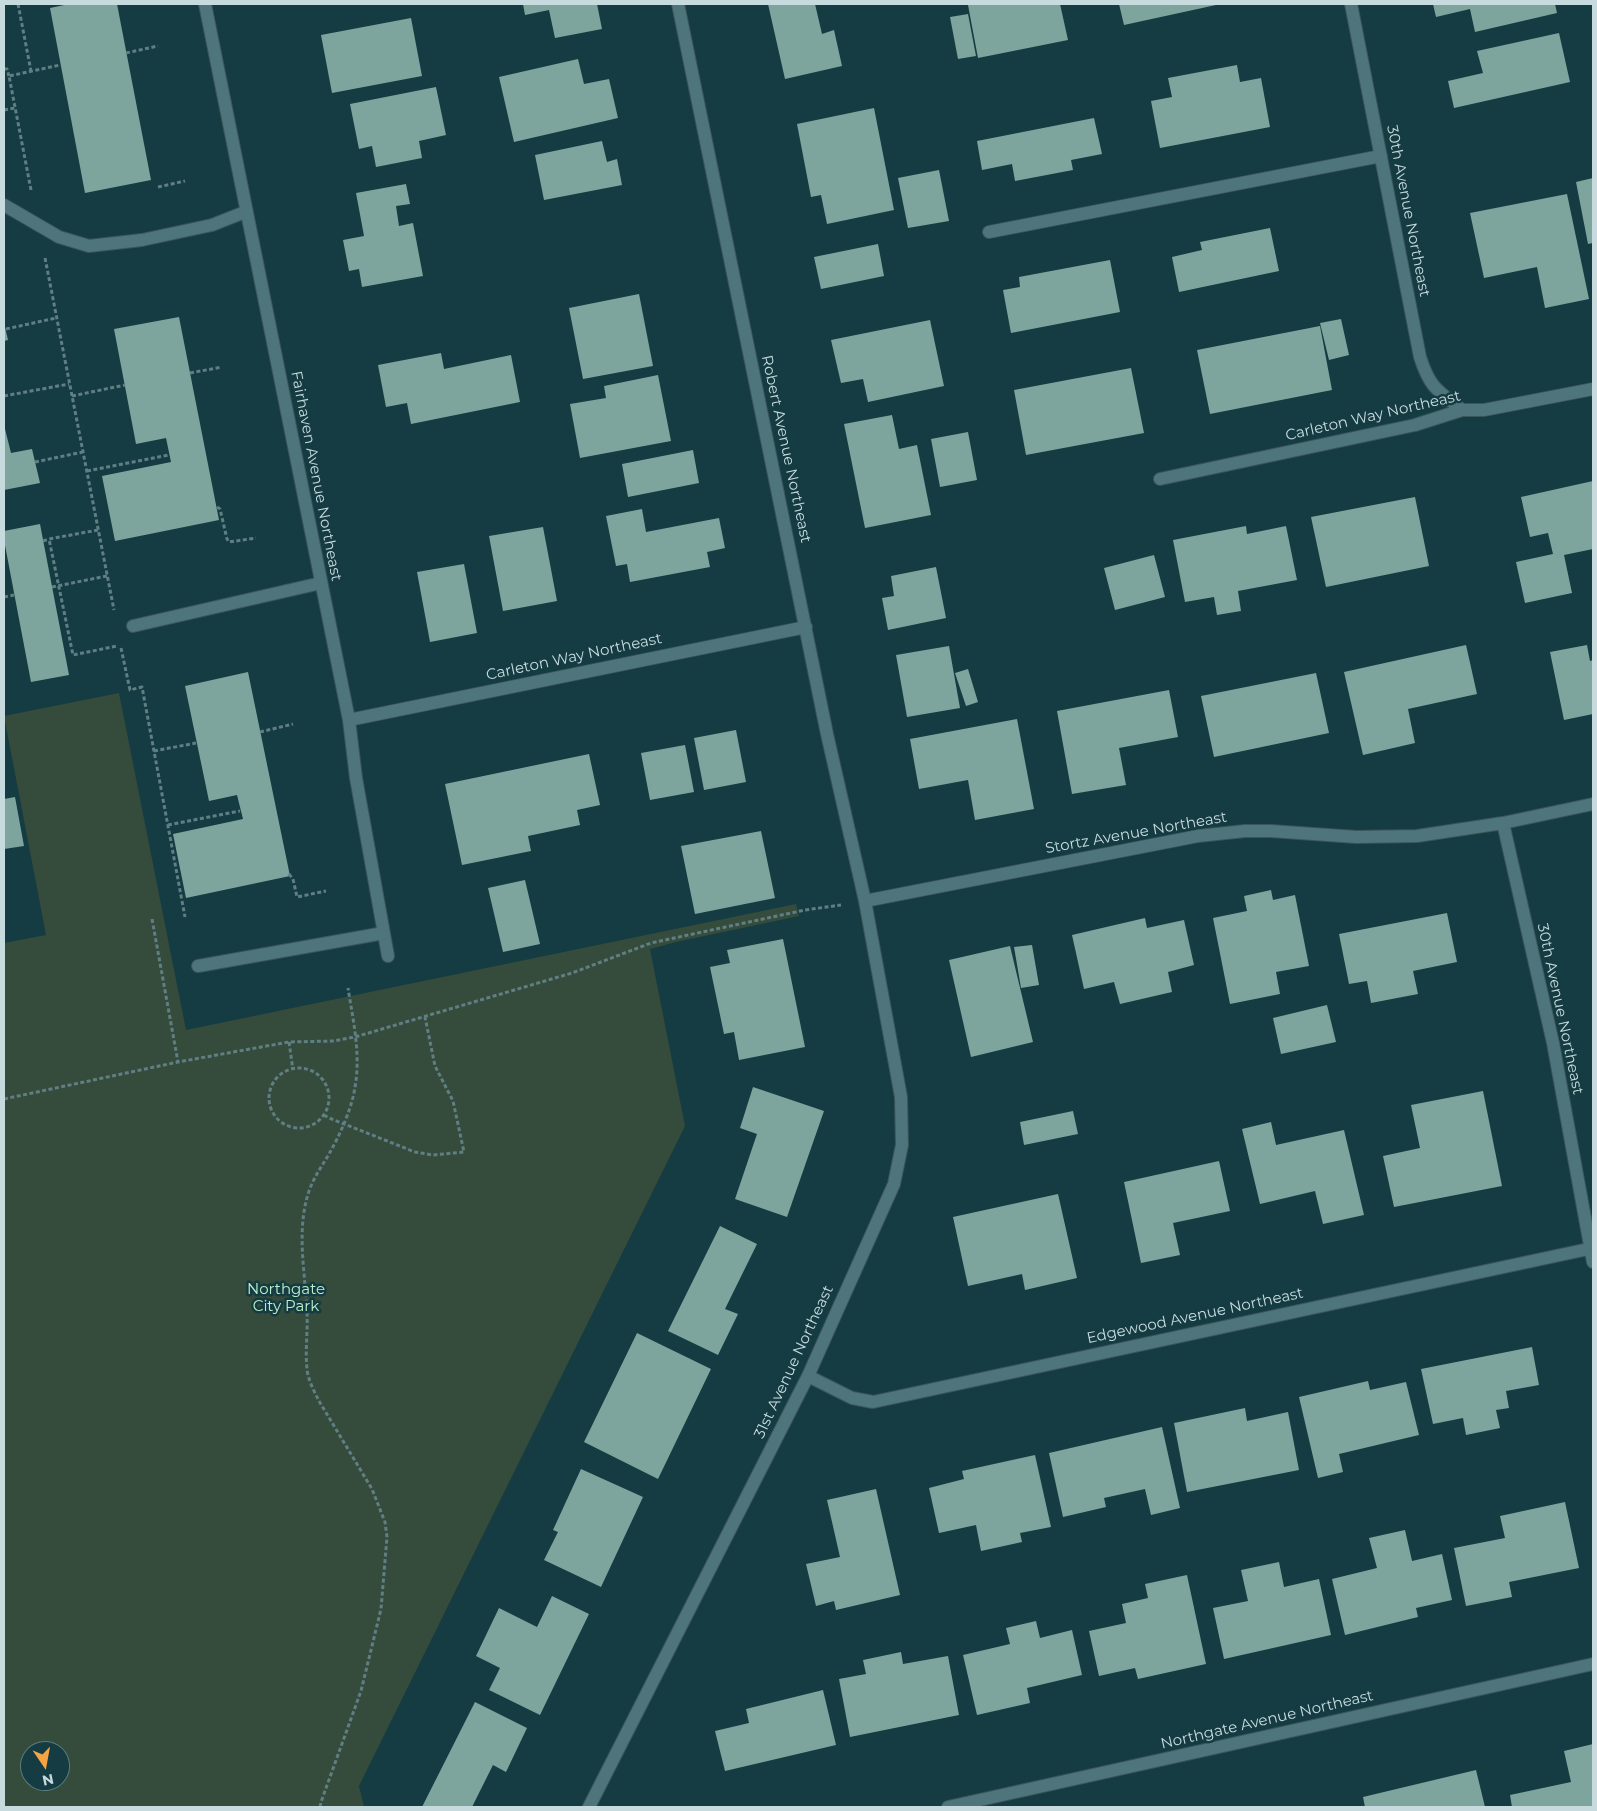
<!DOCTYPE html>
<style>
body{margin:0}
#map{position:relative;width:1597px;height:1811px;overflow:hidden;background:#153c42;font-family:Montserrat,sans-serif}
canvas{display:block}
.frame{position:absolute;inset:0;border:5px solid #c7dbdf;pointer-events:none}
.north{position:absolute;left:20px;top:1741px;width:50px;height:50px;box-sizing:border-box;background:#153c42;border:1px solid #5c7c81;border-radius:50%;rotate:168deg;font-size:14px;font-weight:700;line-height:20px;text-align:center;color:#c7dbdf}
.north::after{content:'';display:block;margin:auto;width:18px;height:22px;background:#f4a443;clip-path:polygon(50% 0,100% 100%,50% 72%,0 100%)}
</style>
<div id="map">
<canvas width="1597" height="1811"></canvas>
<div class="frame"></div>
<div class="north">N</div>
</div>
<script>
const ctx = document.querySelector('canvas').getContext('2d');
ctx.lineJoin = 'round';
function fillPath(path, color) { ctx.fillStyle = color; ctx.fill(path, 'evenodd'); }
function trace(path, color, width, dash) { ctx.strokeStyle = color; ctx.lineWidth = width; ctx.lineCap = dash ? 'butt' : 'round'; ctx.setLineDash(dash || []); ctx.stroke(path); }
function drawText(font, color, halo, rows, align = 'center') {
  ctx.font = font + ' Montserrat,sans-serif'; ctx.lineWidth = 5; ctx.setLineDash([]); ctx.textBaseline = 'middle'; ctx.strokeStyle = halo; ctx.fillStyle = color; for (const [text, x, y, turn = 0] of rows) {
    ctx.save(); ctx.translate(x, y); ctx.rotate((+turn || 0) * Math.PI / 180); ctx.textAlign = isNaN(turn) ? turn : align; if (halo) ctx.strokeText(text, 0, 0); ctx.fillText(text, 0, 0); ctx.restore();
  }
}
fillPath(new Path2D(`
 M 119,693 L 186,1030 L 796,904 L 799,916 L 676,942 L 650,949 L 685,1126 L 359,1786 L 364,1807 L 4,1807 L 4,943 L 46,935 L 4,716 ZM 30,1751 L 60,1751 L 60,1781 L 30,1781 Z`), '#354b3b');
fillPath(new Path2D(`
 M 69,4 L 117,4 L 151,180 L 85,193 L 50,8 Z
 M 523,4 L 597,4 L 602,29 L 555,38 L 549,10 L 525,15 Z
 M 768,4 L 815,4 L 822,34 L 834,30 L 842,66 L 785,79 Z
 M 975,4 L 1060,4 L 1068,40 L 978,58 L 968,5 Z
 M 1119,4 L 1216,4 L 1216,5 L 1124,25 Z
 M 1433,4 L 1555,4 L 1557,13 L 1475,32 L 1470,9 L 1436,17 Z
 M 968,14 L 976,56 L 958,59 L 950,17 Z
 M 411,18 L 422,76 L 332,93 L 321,35 Z
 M 1559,33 L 1570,82 L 1454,108 L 1448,81 L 1483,73 L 1477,51 Z
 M 578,59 L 584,84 L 609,79 L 618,118 L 514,142 L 499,77 Z
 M 1237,65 L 1240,82 L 1261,78 L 1270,127 L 1160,148 L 1151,101 L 1172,97 L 1168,78 Z
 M 436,87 L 446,135 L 419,141 L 422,158 L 376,167 L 372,146 L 359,149 L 350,104 Z
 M 874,108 L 894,210 L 827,224 L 821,195 L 811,197 L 797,124 Z
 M 1094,118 L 1102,154 L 1071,160 L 1073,170 L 1015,181 L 1012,164 L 982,170 L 977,141 Z
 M 602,141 L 607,162 L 617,159 L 622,185 L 544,200 L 535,155 Z
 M 939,170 L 949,221 L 908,228 L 898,178 Z
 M 1593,178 L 1593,243 L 1588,244 L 1576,182 Z
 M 406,184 L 410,204 L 396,206 L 399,226 L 413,223 L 423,276 L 362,287 L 359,269 L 349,271 L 343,240 L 364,236 L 356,193 Z
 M 1567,194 L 1589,299 L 1545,308 L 1537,267 L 1484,278 L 1470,213 Z
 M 1270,228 L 1279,271 L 1179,292 L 1172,257 L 1202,250 L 1200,242 Z
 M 878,244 L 884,276 L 821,289 L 814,257 Z
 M 1110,260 L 1120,312 L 1011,333 L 1003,290 L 1020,287 L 1019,277 Z
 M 639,294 L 653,366 L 583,379 L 569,308 Z
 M 179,317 L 219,520 L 115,541 L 102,476 L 171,462 L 166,438 L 136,444 L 114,329 Z
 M 1341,319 L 1349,355 L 1329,360 L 1320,323 Z
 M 930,320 L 944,386 L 868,402 L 863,379 L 841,383 L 831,340 Z
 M 4,323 L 8,340 L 4,341 Z
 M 1320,326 L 1332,390 L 1210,414 L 1197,350 Z
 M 441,353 L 444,369 L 511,355 L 520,402 L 411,424 L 407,403 L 386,407 L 378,365 Z
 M 1131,368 L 1144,433 L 1026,455 L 1014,390 Z
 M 658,375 L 671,441 L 580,458 L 570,404 L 606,398 L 604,386 Z
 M 892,415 L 899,449 L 917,445 L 931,515 L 865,528 L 844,424 Z
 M 4,425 L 11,453 L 32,449 L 40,483 L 4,490 Z
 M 968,432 L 977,480 L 940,487 L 931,439 Z
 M 693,450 L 699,483 L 628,497 L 622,464 Z
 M 1593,481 L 1593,531 L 1592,532 L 1593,549 L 1564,555 L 1572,593 L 1525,603 L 1516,562 L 1553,554 L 1548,533 L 1530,537 L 1521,497 Z
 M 1415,497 L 1429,566 L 1326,587 L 1311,517 Z
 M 642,509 L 646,532 L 719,518 L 725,548 L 707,552 L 710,567 L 630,582 L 627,564 L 616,566 L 606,516 Z
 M 40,524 L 69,675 L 31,682 L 4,540 L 4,531 Z
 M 1246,526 L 1247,534 L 1286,526 L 1297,580 L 1238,591 L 1241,611 L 1217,615 L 1214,597 L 1185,602 L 1173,540 Z
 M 543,527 L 557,601 L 503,611 L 489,536 Z
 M 1154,555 L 1165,597 L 1115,610 L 1104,568 Z
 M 464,564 L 477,633 L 430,642 L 417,572 Z
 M 936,567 L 946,618 L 888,630 L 882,598 L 894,596 L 891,576 Z
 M 1466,645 L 1477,694 L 1408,709 L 1415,743 L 1363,755 L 1344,672 Z
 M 1587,645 L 1590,661 L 1593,660 L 1593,714 L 1564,720 L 1550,652 Z
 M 949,646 L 960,708 L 907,717 L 896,655 Z
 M 968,669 L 978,702 L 966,706 L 955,673 Z
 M 248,672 L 290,876 L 186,898 L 173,834 L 243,819 L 237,795 L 209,801 L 185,686 Z
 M 1316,673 L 1329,733 L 1214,757 L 1201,696 Z
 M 1169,690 L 1178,737 L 1119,748 L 1126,785 L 1072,794 L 1057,711 Z
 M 1017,719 L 1034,809 L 975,820 L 968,780 L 919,789 L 910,739 Z
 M 736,730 L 746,782 L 704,790 L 694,738 Z
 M 685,745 L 694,792 L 650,800 L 641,753 Z
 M 589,754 L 600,805 L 577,810 L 580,825 L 528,836 L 531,851 L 462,865 L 445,784 Z
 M 15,797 L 24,846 L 4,849 L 4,799 Z
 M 761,831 L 775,898 L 695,914 L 681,846 Z
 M 525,880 L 540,944 L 503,952 L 488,888 Z
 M 1271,890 L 1273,900 L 1295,895 L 1309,966 L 1276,972 L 1280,994 L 1230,1004 L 1213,918 L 1247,911 L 1244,896 Z
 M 1447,913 L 1457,962 L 1413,971 L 1418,994 L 1371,1003 L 1367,981 L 1349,984 L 1339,934 Z
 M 1145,918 L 1147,928 L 1184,920 L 1194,965 L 1168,972 L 1172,992 L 1120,1004 L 1114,982 L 1084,989 L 1072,935 Z
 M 783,939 L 805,1047 L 739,1060 L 734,1032 L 724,1034 L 710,967 L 730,963 L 727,950 Z
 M 1032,945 L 1039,985 L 1021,988 L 1014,947 Z
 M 1010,946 L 1033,1042 L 971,1057 L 949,960 Z
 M 1327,1005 L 1336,1042 L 1281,1054 L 1273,1018 Z
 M 753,1087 L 824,1111 L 787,1217 L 735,1199 L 757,1134 L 740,1128 Z
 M 1483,1091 L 1502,1186 L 1394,1207 L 1383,1156 L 1420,1148 L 1411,1105 Z
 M 1073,1111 L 1078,1134 L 1024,1145 L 1020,1122 Z
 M 1271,1122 L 1276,1145 L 1344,1130 L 1364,1215 L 1323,1224 L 1315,1191 L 1260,1204 L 1242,1129 Z
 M 1219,1161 L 1230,1211 L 1173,1223 L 1180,1255 L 1141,1263 L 1124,1182 Z
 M 1058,1194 L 1077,1278 L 1025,1290 L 1022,1274 L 968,1286 L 953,1217 Z
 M 720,1226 L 757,1244 L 725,1309 L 738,1314 L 718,1355 L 668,1331 Z
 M 637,1333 L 711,1369 L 658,1479 L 584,1442 Z
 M 1532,1347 L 1539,1385 L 1506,1391 L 1509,1408 L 1496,1410 L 1500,1428 L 1466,1435 L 1463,1418 L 1433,1424 L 1421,1369 Z
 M 1368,1381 L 1370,1390 L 1406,1382 L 1419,1435 L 1339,1454 L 1343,1472 L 1318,1478 L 1299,1397 Z
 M 1245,1408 L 1247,1421 L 1288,1412 L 1299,1470 L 1187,1492 L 1174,1423 Z
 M 1162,1427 L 1180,1508 L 1151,1515 L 1145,1489 L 1104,1498 L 1106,1507 L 1063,1517 L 1049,1453 Z
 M 1035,1455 L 1051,1527 L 1020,1533 L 1022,1542 L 981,1551 L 976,1525 L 939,1533 L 929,1488 L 964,1479 L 962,1471 Z
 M 581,1469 L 643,1497 L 601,1587 L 544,1560 L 558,1532 L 553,1530 Z
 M 876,1489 L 900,1595 L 836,1610 L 834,1601 L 816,1606 L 806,1564 L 840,1557 L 827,1500 Z
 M 1565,1502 L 1579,1568 L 1509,1582 L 1512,1597 L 1466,1606 L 1454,1548 L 1505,1538 L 1500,1516 Z
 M 1405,1530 L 1412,1561 L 1442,1554 L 1452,1600 L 1416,1608 L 1418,1617 L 1345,1635 L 1332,1579 L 1377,1568 L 1369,1538 Z
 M 1279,1562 L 1284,1587 L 1319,1579 L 1331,1635 L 1224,1659 L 1213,1608 L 1248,1601 L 1241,1570 Z
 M 1187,1575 L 1206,1664 L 1138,1679 L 1135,1668 L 1099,1676 L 1089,1631 L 1126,1623 L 1122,1604 L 1148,1598 L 1145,1584 Z
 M 552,1596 L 589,1614 L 540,1715 L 489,1690 L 500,1668 L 476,1656 L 499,1608 L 537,1627 Z
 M 1036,1621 L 1040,1638 L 1072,1630 L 1082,1675 L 1027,1688 L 1030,1703 L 977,1715 L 963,1655 L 1010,1644 L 1006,1628 Z
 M 901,1652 L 903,1664 L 948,1656 L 959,1715 L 850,1737 L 839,1679 L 866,1674 L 863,1660 Z
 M 823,1690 L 836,1745 L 725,1771 L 715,1731 L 749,1723 L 746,1709 Z
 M 475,1702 L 527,1728 L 506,1772 L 493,1765 L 472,1807 L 422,1807 Z
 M 1593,1744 L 1593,1807 L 1512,1807 L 1510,1795 L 1571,1782 L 1564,1751 Z
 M 1476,1770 L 1485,1807 L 1365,1807 L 1363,1797 Z`), '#7ea59d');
const minor = new Path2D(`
 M 205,4 L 349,720 L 356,778 L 388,956
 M 1351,4 L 1420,357 C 1430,388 1437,390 1462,410
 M 4,205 L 59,237 L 89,246 L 142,240 L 212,225 L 245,212
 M 989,232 L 1381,156
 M 1160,479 L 1415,425 L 1462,410 L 1484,410 L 1593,389
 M 133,626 L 321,583
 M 349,720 L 806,627
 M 1503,823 L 1553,1043 L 1593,1262
 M 865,901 L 1198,836 L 1245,831 L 1271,831 L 1356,837 L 1417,836 L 1503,823 L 1593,804
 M 198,966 L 384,933
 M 808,1376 L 852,1398 L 873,1402 L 1593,1248
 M 589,1807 L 808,1376 L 894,1184 L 902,1145 L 901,1097 L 865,901 L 827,734 L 678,4
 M 948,1807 L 1593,1664`);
trace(minor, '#3b565a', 14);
trace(new Path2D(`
 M 18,4 L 31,71
 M 126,53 L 158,46
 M 4,69 L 7,69 L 9,76
 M 4,110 L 15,108
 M 158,187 L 185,181
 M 31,190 L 9,76 L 60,65
 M 45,258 L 114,610
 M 6,329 L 56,318
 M 190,373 L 222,367
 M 4,396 L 69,384
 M 72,396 L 125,385
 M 35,462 L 83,452
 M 87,471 L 169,455
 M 217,507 L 220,509 L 227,539 L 229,542 L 256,538
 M 98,530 L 49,539 L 73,655 L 117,646
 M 43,541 L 49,539
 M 4,548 L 5,548
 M 52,587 L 107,576
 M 4,597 L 14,595
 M 121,648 L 130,690 L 142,687 L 185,917
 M 260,732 L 293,724
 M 154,751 L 196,743
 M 168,825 L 240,811
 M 289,874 L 293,879 L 297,897 L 326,891
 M 152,919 L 178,1062
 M 289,1042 L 293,1070
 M269 1098a30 30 0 1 1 60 0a30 30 0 1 1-60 0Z
 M 4,1099 L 178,1062 L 289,1042 L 333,1041 L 355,1037 L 572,973 L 651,943 L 805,910 L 841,905
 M 324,1115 L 329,1118 L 415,1152 L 433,1155 L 464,1152 L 453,1101 L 435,1066 L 425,1017
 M 320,1807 L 321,1802 L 361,1691 L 381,1609 L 387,1537 L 385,1522 L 372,1489 L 319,1401 C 314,1391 308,1380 307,1369 C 305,1350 308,1330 307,1311 C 305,1271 296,1230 309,1191 C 314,1177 322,1166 329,1154 C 340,1135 352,1108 355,1087 C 361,1054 353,1020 348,988`), '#607f84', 3, [4, 2.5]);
trace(minor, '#4e757b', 12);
drawText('15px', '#c7dbdf', '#153c42', [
 ["30th Avenue Northeast",1408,211,79],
 ["Carleton Way Northeast",1373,416,-13],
 ["Robert Avenue Northeast",786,449,78],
 ["Fairhaven Avenue Northeast",316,476,79],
 ["Carleton Way Northeast",574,657,-12],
 ["Stortz Avenue Northeast",1136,833,-10],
 ["30th Avenue Northeast",1560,1009,78],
 ["Edgewood Avenue Northeast",1195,1316,-12],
 ["31st Avenue Northeast",794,1362,-65],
 ["Northgate Avenue Northeast",1267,1720,-13]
]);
drawText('15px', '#bbefc8', '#153c42', [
 ["Northgate",286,1290],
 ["City Park",286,1307]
]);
</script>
